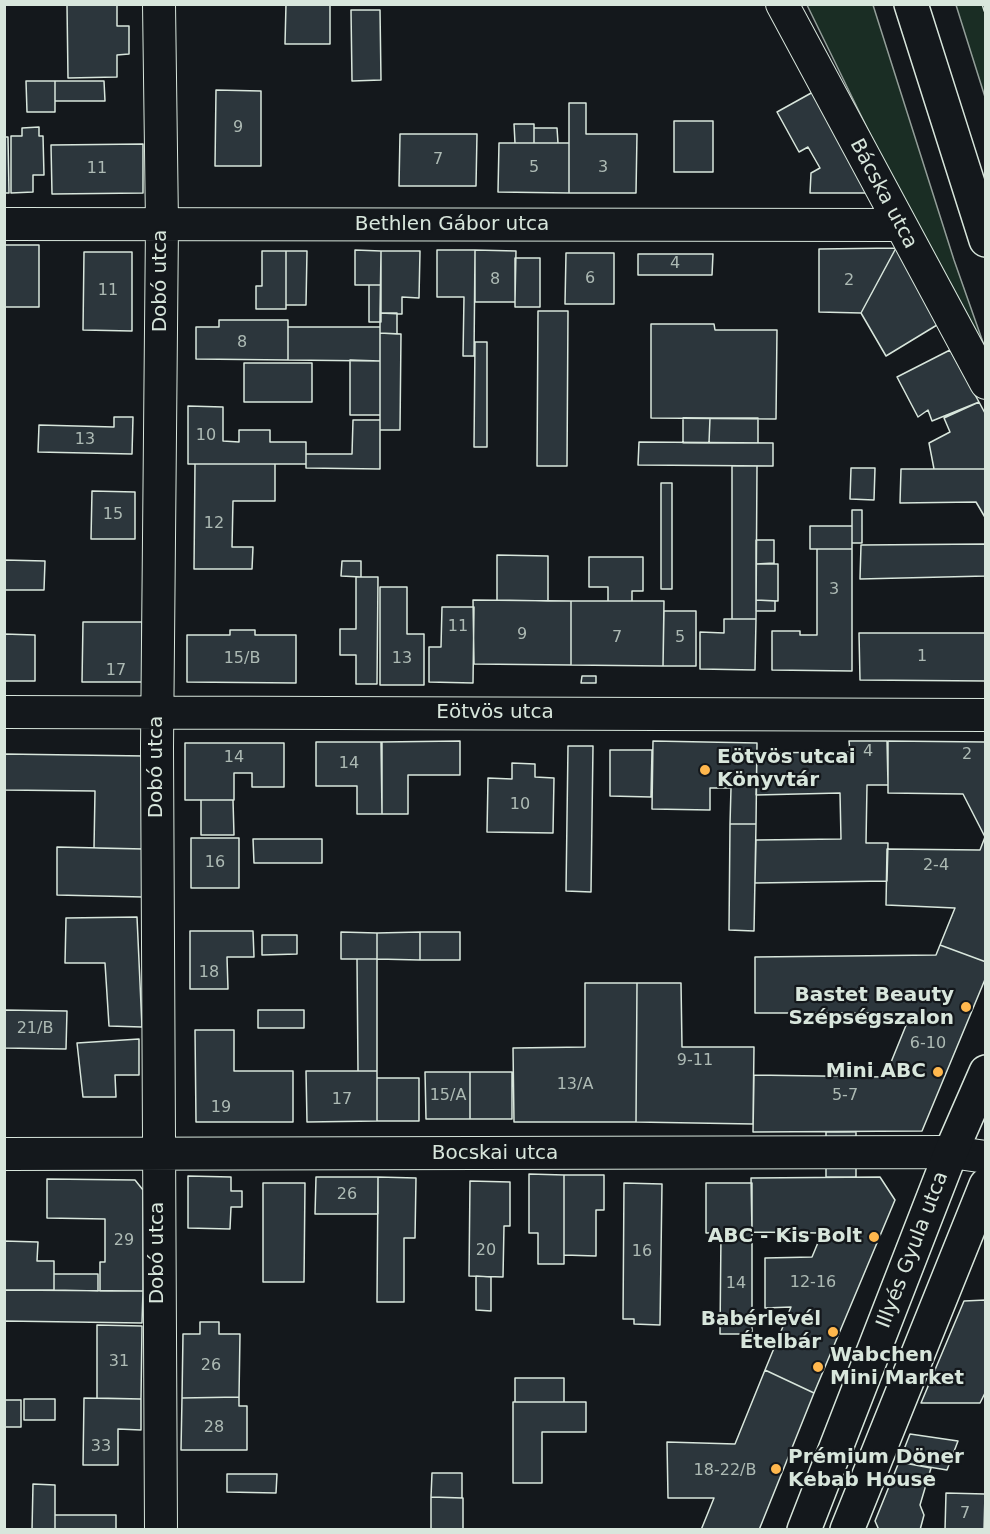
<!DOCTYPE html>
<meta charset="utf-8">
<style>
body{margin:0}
#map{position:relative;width:990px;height:1534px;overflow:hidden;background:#14181c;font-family:"DejaVu Sans",sans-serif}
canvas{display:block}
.frame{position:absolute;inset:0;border:6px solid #d8e6dc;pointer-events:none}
</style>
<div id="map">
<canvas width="990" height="1534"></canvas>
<div class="frame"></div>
</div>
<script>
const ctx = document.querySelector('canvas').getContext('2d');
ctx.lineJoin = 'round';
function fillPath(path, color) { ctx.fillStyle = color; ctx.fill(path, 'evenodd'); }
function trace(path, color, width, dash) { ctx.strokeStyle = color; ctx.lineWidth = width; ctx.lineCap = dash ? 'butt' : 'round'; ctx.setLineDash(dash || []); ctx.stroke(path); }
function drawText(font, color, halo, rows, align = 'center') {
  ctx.font = font + ' "DejaVu Sans",sans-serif'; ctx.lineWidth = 4.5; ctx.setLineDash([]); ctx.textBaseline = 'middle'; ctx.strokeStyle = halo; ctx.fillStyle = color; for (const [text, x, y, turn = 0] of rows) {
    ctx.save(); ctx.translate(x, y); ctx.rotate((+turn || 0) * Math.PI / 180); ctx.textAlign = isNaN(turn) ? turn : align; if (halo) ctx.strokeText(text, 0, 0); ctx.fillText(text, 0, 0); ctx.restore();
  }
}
const green = new Path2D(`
 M 807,5 L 873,5 L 954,260 L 985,348 L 985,369 Z
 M 956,5 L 985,5 L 985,97 Z`);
fillPath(green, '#1a2d24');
trace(green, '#939e99', 1.5);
const building = new Path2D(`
 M 117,4 L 117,26 L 129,26 L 129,54 L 117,55 L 117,77 L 68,78 L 67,5 Z
 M 286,4 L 330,4 L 330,44 L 285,44 Z
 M 351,10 L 380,10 L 381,80 L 352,81 Z
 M 26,81 L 55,81 L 55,112 L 27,112 Z
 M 55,81 L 104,81 L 105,101 L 55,101 Z
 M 216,90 L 261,91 L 261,166 L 215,166 Z
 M 813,92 L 869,193 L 810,193 L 811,173 L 820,168 L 808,147 L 799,152 L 777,112 Z
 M 569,103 L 586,103 L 586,134 L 637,134 L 636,193 L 569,193 Z
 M 674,121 L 713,121 L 713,172 L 674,172 Z
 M 514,124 L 534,124 L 534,143 L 515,143 Z
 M 39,127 L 39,136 L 43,136 L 44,175 L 33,175 L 33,192 L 11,193 L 11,136 L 22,136 L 22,128 Z
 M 534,128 L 557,128 L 558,143 L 534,143 Z
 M 400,134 L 477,134 L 476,186 L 399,186 Z
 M 4,137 L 8,137 L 9,193 L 4,193 Z
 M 499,143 L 569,143 L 569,193 L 498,192 Z
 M 143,144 L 143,193 L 52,194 L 51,145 Z
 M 4,245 L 39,245 L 39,307 L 4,307 Z
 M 896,248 L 861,313 L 819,312 L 819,249 Z
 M 896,248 L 937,325 L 886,356 L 861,313 Z
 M 355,250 L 381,251 L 381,285 L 355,285 Z
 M 437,250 L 475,250 L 474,356 L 463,356 L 464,297 L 437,297 Z
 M 475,250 L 516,251 L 515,302 L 475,302 Z
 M 262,251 L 286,251 L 286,309 L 256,309 L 256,286 L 262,286 Z
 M 286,251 L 307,251 L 306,305 L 286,305 Z
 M 381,251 L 420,251 L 419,298 L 402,297 L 402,314 L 380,313 Z
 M 84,252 L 132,252 L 132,331 L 83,330 Z
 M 566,253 L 614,253 L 614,304 L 565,304 Z
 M 638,254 L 713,254 L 712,275 L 638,275 Z
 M 515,258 L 540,258 L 540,307 L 515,307 Z
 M 369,285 L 381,285 L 381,322 L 369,322 Z
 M 538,311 L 568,311 L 567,466 L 537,466 Z
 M 380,313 L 397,313 L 397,334 L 380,333 Z
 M 219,320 L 288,320 L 288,360 L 196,359 L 196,327 L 219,327 Z
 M 651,324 L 714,324 L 715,330 L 777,330 L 776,419 L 651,418 Z
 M 288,327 L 380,327 L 380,361 L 288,360 Z
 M 380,333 L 401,334 L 400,430 L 380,430 Z
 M 475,342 L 487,342 L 487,447 L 474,447 Z
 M 950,350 L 979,402 L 932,421 L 928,410 L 918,417 L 897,377 Z
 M 350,360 L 380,361 L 380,415 L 350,415 Z
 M 244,363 L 312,363 L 312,402 L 244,402 Z
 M 979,402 L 986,415 L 986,469 L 934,469 L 929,443 L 950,432 L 944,418 Z
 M 188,406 L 223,407 L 223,441 L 239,442 L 239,430 L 270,430 L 270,442 L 306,442 L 306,464 L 188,464 Z
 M 114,417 L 133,417 L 132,454 L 38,452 L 39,425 L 114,427 Z
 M 683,418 L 710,418 L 709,443 L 683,443 Z
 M 710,418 L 758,418 L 758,443 L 709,443 Z
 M 353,420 L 380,420 L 380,469 L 306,468 L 306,454 L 352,454 Z
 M 639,442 L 773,443 L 773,466 L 638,465 Z
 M 195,464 L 275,464 L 275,501 L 233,501 L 232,547 L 253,547 L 252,569 L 194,569 Z
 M 732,466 L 757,466 L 756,619 L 732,619 Z
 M 851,468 L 875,468 L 874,500 L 850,499 Z
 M 901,469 L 986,469 L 986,519 L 976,502 L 900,503 Z
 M 661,483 L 672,483 L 672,589 L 661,589 Z
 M 92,491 L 135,492 L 135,539 L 91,539 Z
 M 852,510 L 862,510 L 862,543 L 852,543 Z
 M 810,526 L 852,526 L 852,549 L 810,549 Z
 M 756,540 L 774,540 L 774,563 L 756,564 Z
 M 986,544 L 986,576 L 860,579 L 861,545 Z
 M 817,549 L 852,549 L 852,671 L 772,670 L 772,631 L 800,631 L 800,635 L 817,635 Z
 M 497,555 L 548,556 L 548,601 L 497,600 Z
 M 589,557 L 643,557 L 643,591 L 632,591 L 632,601 L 608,601 L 608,587 L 589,587 Z
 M 4,560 L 45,561 L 44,590 L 4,590 Z
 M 342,561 L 361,561 L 361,577 L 341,576 Z
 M 756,564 L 778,564 L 778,601 L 756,600 Z
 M 356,577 L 378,577 L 377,684 L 356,684 L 356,655 L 340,655 L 340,629 L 356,629 Z
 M 380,587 L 407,587 L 407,634 L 424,634 L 424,685 L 380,685 Z
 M 473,600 L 571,601 L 571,665 L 474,664 Z
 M 756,600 L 775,601 L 775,611 L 756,611 Z
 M 571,601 L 664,601 L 663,666 L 571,665 Z
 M 442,607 L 474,607 L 473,683 L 429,682 L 429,647 L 441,647 Z
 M 664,611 L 696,611 L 696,666 L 663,666 Z
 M 724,619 L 756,619 L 755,670 L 700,669 L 700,632 L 724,633 Z
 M 83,622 L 142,622 L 142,682 L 82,682 Z
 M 230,630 L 255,630 L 255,635 L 296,635 L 296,683 L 187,682 L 187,635 L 230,635 Z
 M 859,633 L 986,633 L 986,681 L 860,680 Z
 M 4,634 L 35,635 L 35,681 L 4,681 Z
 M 582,676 L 596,676 L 596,683 L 581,683 Z
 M 460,741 L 460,775 L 408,775 L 408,814 L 382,814 L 381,742 Z
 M 653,741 L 757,743 L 756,824 L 730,824 L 731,788 L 710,788 L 710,810 L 652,809 Z
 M 849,741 L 887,741 L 888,785 L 867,785 L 866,843 L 888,843 L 887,881 L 755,883 L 756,840 L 841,839 L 840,793 L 756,795 L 757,753 L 850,752 Z
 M 888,741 L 986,742 L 986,962 L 940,945 L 955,908 L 886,905 L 887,849 L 980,850 L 985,837 L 963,794 L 888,793 Z
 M 316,742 L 382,742 L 382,814 L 357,814 L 357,786 L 316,786 Z
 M 185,743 L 284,743 L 284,787 L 252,787 L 252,773 L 234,773 L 234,800 L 185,800 Z
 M 568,746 L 593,746 L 591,892 L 566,891 Z
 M 610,750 L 652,750 L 651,797 L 610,796 Z
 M 4,754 L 145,756 L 144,849 L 94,848 L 95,791 L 4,790 Z
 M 512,763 L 535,764 L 535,777 L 554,778 L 553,833 L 487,832 L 488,778 L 512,779 Z
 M 201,800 L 233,800 L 234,835 L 201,835 Z
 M 730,824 L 756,824 L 754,931 L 729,930 Z
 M 191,838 L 239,838 L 239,888 L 191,888 Z
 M 253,839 L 322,839 L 322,863 L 254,863 Z
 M 57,847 L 144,849 L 143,897 L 57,895 Z
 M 137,917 L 142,1027 L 109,1026 L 105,963 L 65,963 L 66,918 Z
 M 190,931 L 253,931 L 254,957 L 227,957 L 228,989 L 190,989 Z
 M 341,932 L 377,933 L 377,959 L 341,959 Z
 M 420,932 L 460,932 L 460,960 L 420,960 Z
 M 420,932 L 420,960 L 377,959 L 377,933 Z
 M 262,935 L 297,935 L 297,954 L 262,955 Z
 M 940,945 L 986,962 L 986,977 L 922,1131 L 753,1132 L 754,1075 L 885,1077 L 911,1013 L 755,1013 L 755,957 L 936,955 Z
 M 357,959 L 377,959 L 377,1071 L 358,1071 Z
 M 585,983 L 637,983 L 636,1122 L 514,1122 L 513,1048 L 585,1047 Z
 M 637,983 L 681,983 L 682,1047 L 754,1047 L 753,1124 L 636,1122 Z
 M 4,1010 L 67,1011 L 66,1049 L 4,1048 Z
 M 258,1010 L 304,1010 L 304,1028 L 258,1028 Z
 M 195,1030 L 234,1030 L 234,1071 L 293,1071 L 293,1122 L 196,1122 Z
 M 139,1039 L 139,1075 L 115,1075 L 116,1097 L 83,1097 L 77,1043 Z
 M 306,1071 L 377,1071 L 377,1121 L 307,1122 Z
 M 425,1072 L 470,1072 L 470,1119 L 426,1119 Z
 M 470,1072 L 512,1072 L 512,1119 L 470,1119 Z
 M 377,1078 L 419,1078 L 419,1121 L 377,1121 Z
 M 826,1132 L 856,1132 L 856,1177 L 826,1177 Z
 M 529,1174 L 564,1175 L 564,1264 L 538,1264 L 538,1233 L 529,1233 Z
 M 564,1175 L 604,1175 L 604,1210 L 596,1210 L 596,1256 L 564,1255 Z
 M 188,1176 L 231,1177 L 231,1191 L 242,1191 L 242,1207 L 231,1207 L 230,1229 L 188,1228 Z
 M 316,1177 L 378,1177 L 378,1214 L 315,1214 Z
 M 378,1177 L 416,1178 L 415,1238 L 404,1238 L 404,1302 L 377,1302 Z
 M 880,1177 L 895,1200 L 814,1393 L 765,1370 L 791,1307 L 765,1308 L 765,1258 L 812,1257 L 822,1233 L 752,1232 L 751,1178 Z
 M 47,1179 L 135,1180 L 143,1190 L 143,1291 L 100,1291 L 100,1262 L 105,1262 L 105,1219 L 47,1218 Z
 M 470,1181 L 510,1182 L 510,1226 L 504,1226 L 503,1277 L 469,1276 Z
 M 263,1183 L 305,1183 L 304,1282 L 263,1282 Z
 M 624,1183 L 662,1184 L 660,1325 L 634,1324 L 634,1319 L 623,1319 Z
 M 706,1183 L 752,1183 L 752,1334 L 720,1334 L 721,1233 L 706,1233 Z
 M 4,1241 L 38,1242 L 37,1261 L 54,1261 L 54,1290 L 4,1290 Z
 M 54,1274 L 98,1274 L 98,1291 L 54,1290 Z
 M 476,1276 L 491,1277 L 491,1311 L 476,1310 Z
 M 4,1290 L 143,1291 L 142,1323 L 5,1321 L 4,1326 Z
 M 986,1300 L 986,1391 L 980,1403 L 921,1403 L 964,1301 Z
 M 200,1322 L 219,1322 L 219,1334 L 240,1334 L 239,1397 L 182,1398 L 183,1334 L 200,1334 Z
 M 97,1325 L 142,1326 L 141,1399 L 97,1398 Z
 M 765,1370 L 814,1393 L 759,1530 L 701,1530 L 714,1498 L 668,1498 L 667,1442 L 735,1444 Z
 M 515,1378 L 564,1378 L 564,1402 L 515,1402 Z
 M 239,1397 L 239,1406 L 247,1406 L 247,1450 L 181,1450 L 182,1398 Z
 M 84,1398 L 141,1399 L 141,1430 L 118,1429 L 118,1465 L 83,1465 Z
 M 24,1399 L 55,1399 L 55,1420 L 24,1420 Z
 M 4,1400 L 21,1400 L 21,1427 L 4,1427 Z
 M 513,1402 L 586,1402 L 586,1432 L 542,1432 L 542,1483 L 513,1483 Z
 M 910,1434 L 958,1441 L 947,1470 L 899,1462 Z
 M 899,1462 L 931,1468 L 920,1505 L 924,1515 L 920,1530 L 879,1530 L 875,1521 Z
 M 432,1473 L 462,1473 L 462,1498 L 431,1497 Z
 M 227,1474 L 277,1474 L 276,1493 L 227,1492 Z
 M 33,1484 L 55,1485 L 55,1530 L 32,1530 Z
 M 946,1493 L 985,1494 L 984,1530 L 945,1530 Z
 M 431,1497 L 463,1498 L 463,1530 L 431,1530 Z
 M 55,1515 L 116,1515 L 116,1530 L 55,1530 Z`);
fillPath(building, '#2c363c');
trace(building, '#d8e6dc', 1.5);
const minor = new Path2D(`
 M 159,4 L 162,224 L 157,747 L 161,1530
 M 782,4 L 986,383
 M 4,224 L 899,225
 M 4,712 L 986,715
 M 4,1154 L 951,1152 L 986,1157`);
const major = new Path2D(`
 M 911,4 L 986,240
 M 804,1530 L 951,1152 L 986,1072
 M 847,1530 L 986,1185`);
trace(minor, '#d8e6dc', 34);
trace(major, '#d8e6dc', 36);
trace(minor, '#14181c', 32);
trace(major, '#14181c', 33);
trace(new Path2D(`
 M 982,4 L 986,17`), '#d8e6dc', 1.5, [8, 3]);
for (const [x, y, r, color] of [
 [705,770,6,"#ffb74d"],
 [966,1007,6,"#ffb74d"],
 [938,1072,6,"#ffb74d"],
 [874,1237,6,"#ffb74d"],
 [833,1332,6,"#ffb74d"],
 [818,1367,6,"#ffb74d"],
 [776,1469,6,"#ffb74d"]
]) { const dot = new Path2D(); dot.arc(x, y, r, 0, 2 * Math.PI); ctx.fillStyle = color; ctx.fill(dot); trace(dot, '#14181c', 2); }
drawText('16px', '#adbab4', null, [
 ["9",238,128],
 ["7",438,160],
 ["5",534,168],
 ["3",603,168],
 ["11",97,169],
 ["4",675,264],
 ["6",590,279],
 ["8",495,280],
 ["2",849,281],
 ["11",108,291],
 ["8",242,343],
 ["10",206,436],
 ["13",85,440],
 ["15",113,515],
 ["12",214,524],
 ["3",834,590],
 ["11",458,627],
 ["9",522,635],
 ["7",617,638],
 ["5",680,638],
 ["1",922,657],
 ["15/B",242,659],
 ["13",402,659],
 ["17",116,671],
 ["4",868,752],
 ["2",967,755],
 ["14",234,758],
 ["14",349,764],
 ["10",520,805],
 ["16",215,863],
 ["2-4",936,866],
 ["18",209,973],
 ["21/B",35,1029],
 ["6-10",928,1044],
 ["9-11",695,1061],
 ["13/A",575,1085],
 ["15/A",448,1096],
 ["5-7",845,1096],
 ["17",342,1100],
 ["19",221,1108],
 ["26",347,1195],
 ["29",124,1241],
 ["20",486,1251],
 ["16",642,1252],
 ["12-16",813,1283],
 ["14",736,1284],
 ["31",119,1362],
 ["26",211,1366],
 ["28",214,1428],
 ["33",101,1447],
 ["18-22/B",725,1471],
 ["7",965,1514]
]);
drawText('20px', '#d8e6dc', '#14181c', [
 ["Bácska utca",883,194,62],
 ["Bethlen Gábor utca",452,225],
 ["Dobó utca",161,281,-90],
 ["Eötvös utca",495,713],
 ["Dobó utca",157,767,-90],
 ["Bocskai utca",495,1154],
 ["Illyés Gyula utca",913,1250,-69],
 ["Dobó utca",158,1253,-90]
]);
drawText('bold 20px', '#d8e6dc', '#14181c', [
 ["Eötvös utcai",717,758,"left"],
 ["Könyvtár",717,781,"left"],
 ["Bastet Beauty",954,996],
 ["Szépségszalon",954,1019],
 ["Mini ABC",926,1072],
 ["ABC - Kis Bolt",862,1237],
 ["Babérlevél",821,1320],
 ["Ételbár",821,1343],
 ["Wabchen",830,1356,"left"],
 ["Mini Market",830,1379,"left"],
 ["Prémium Döner",788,1458,"left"],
 ["Kebab House",788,1481,"left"]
], 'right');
</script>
